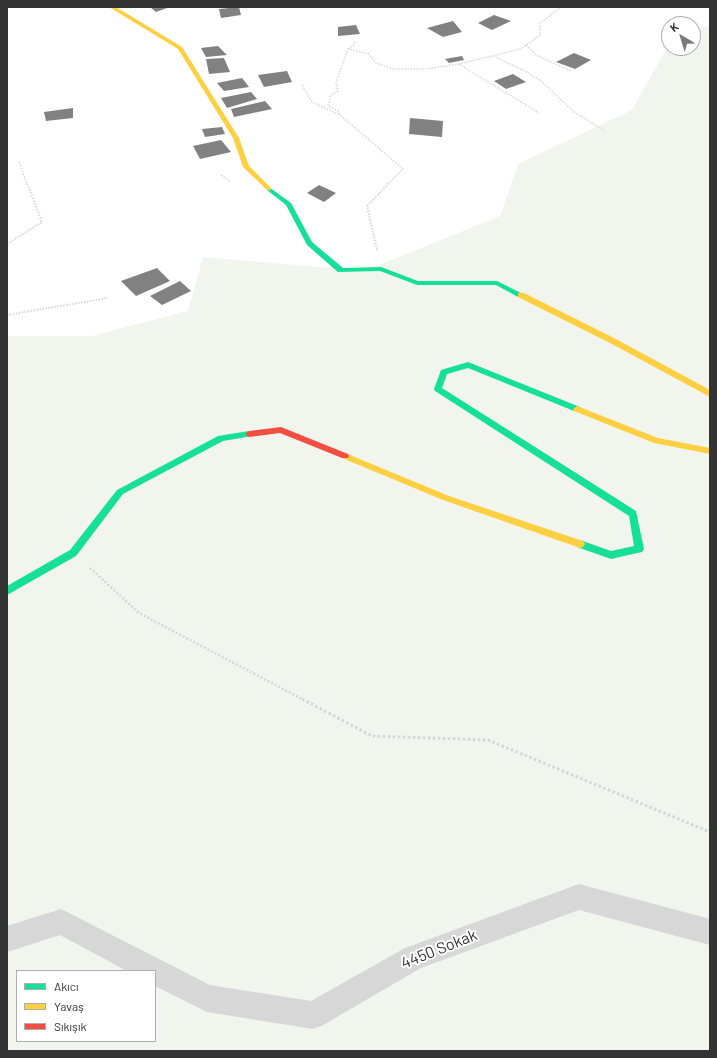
<!DOCTYPE html>
<meta charset="utf-8">
<style>
body{margin:0}
#map{position:relative;width:717px;height:1058px;overflow:hidden;background:#fff;font-family:Barlow,sans-serif}
canvas{display:block}
.frame{position:absolute;inset:0;border:8px solid #333;pointer-events:none}
.legend{position:absolute;left:16px;top:970px;width:140px;height:72px;box-sizing:border-box;background:#fff;border:1px solid #adadad;margin:0;padding:5px 7px;list-style:none;font-size:12px;color:#333}
.legend li{display:flex;align-items:center;gap:8px;height:20px}
.legend b{width:20px;border:1px solid #adadad}
.north{position:absolute;left:661px;top:16px;width:40px;height:40px;box-sizing:border-box;background:#fff;border:1px solid #adadad;border-radius:50%;rotate:322deg;font-size:11px;font-weight:700;line-height:16px;text-align:center;color:#333}
.north::after{content:'';display:block;margin:auto;width:14px;height:18px;background:#7a7a7a;clip-path:polygon(50% 0,100% 100%,50% 72%,0 100%)}
</style>
<div id="map">
<canvas width="717" height="1058"></canvas>
<div class="frame"></div>
<ul class="legend">
<li><b style="height:5px;background:#16e098"></b>Akıcı</li>
<li><b style="height:5px;background:#ffcf43"></b>Yavaş</li>
<li><b style="height:5px;background:#f24e42"></b>Sıkışık</li>
</ul>
<div class="north">K</div>
</div>
<script>
const ctx = document.querySelector('canvas').getContext('2d');
ctx.lineJoin = 'round';
function fillPath(path, color) { ctx.fillStyle = color; ctx.fill(path, 'evenodd'); }
function trace(path, color, width, dash) { ctx.strokeStyle = color; ctx.lineWidth = width; ctx.lineCap = dash ? 'butt' : 'round'; ctx.setLineDash(dash || []); ctx.stroke(path); }
function drawText(font, color, halo, rows, align = 'center') {
  ctx.font = font + ' Barlow,sans-serif'; ctx.lineWidth = 4; ctx.setLineDash([]); ctx.textBaseline = 'middle'; ctx.strokeStyle = halo; ctx.fillStyle = color; for (const [text, x, y, turn = 0] of rows) {
    ctx.save(); ctx.translate(x, y); ctx.rotate((+turn || 0) * Math.PI / 180); ctx.textAlign = isNaN(turn) ? turn : align; if (halo) ctx.strokeText(text, 0, 0); ctx.fillText(text, 0, 0); ctx.restore();
  }
}
fillPath(new Path2D(`
 M 710,25 L 710,1051 L 7,1051 L 7,336 L 92,336 L 188,311 L 203,257 L 364,271 L 500,216 L 518,164 L 632,110 L 669,44 L 669,48 L 693,48 L 693,30 ZM 17,971 L 155,971 L 155,1041 L 17,1041 Z`), '#f1f5ed');
fillPath(new Path2D(`
 M 150,7 L 170,7 L 156,12 Z
 M 239,7 L 241,15 L 221,18 L 219,9 Z
 M 494,15 L 511,21 L 492,30 L 478,23 Z
 M 453,21 L 462,32 L 443,37 L 427,28 Z
 M 356,25 L 360,34 L 338,36 L 338,27 Z
 M 218,46 L 227,55 L 206,57 L 201,48 Z
 M 574,53 L 591,60 L 575,69 L 556,62 Z
 M 462,56 L 464,60 L 449,63 L 445,59 Z
 M 224,58 L 230,72 L 209,74 L 206,59 Z
 M 287,71 L 292,82 L 264,87 L 258,75 Z
 M 513,74 L 526,82 L 506,89 L 494,81 Z
 M 242,78 L 249,87 L 224,91 L 217,83 Z
 M 251,92 L 257,99 L 227,108 L 221,98 Z
 M 265,101 L 272,109 L 234,117 L 231,109 Z
 M 73,108 L 73,118 L 46,121 L 44,112 Z
 M 410,118 L 443,121 L 442,137 L 409,134 Z
 M 222,127 L 225,134 L 205,137 L 202,129 Z
 M 221,140 L 231,152 L 200,159 L 193,146 Z
 M 319,185 L 336,193 L 324,202 L 307,193 Z
 M 157,268 L 170,281 L 136,296 L 121,281 Z
 M 180,281 L 191,291 L 162,305 L 150,296 Z`), '#818181');
trace(new Path2D(`
 M 526,45 L 536,55 L 571,71
 M 348,49 L 354,45 L 355,41
 M 493,56 L 525,71 L 541,81 L 574,112 L 605,131
 M 459,64 L 539,113
 M 302,85 L 312,102 L 340,115
 M 19,162 L 27,184
 M 221,175 L 230,181
 M 388,184 L 403,169 L 340,115 L 338,111 L 328,106 L 331,95 L 338,91 L 336,83 L 348,49 L 369,54 L 376,63 L 394,69 L 426,69 L 459,64 L 521,49 L 540,35 L 540,23 L 560,8`), '#d6d6d6', 1.5, [1.5, 1.5]);
trace(new Path2D(`
 M 7,244 L 42,222 L 27,183
 M 377,250 L 367,206 L 389,183
 M 7,315 L 108,298`), '#d6d6d6', 2, [1.5, 1.5]);
trace(new Path2D(`
 M 90,568 L 139,613 L 304,700`), '#d6d6d6', 2.5, [2, 2]);
trace(new Path2D(`
 M 302,699 L 372,736 L 488,740 L 710,832`), '#d6d6d6', 3, [2.5, 2.5]);
fillPath(new Path2D(`
 M 579,884 L 710,919 L 710,945 L 579,910 L 421,968 L 323,1025 L 313,1029 L 207,1012 L 155,986 L 155,971 L 127,971 L 60,935 L 7,952 L 7,926 L 61,909 L 210,985 L 311,1001 L 405,948 Z`), '#d7d7d7');
fillPath(new Path2D(`
 M 269,187 L 291,203 L 312,242 L 343,268 L 381,267 L 418,281 L 497,281 L 525,295 L 524,297 L 518,297 L 496,285 L 417,285 L 380,271 L 338,272 L 307,245 L 286,205 L 267,190 L 266,189 Z
 M 468,362 L 580,407 L 581,409 L 580,411 L 574,411 L 468,368 L 447,374 L 442,388 L 636,511 L 644,549 L 642,552 L 611,559 L 577,547 L 575,544 L 577,541 L 580,540 L 611,551 L 634,546 L 629,516 L 435,391 L 434,389 L 441,370 Z
 M 249,431 L 252,432 L 253,434 L 252,436 L 223,441 L 123,494 L 76,556 L 7,595 L 7,586 L 70,550 L 117,490 L 218,436 Z`), '#16e098');
fillPath(new Path2D(`
 M 109,7 L 116,7 L 182,47 L 239,138 L 249,166 L 271,188 L 271,190 L 267,190 L 243,167 L 233,138 L 178,49 Z
 M 518,293 L 524,293 L 616,339 L 710,390 L 710,397 L 610,343 L 518,297 Z
 M 577,406 L 658,438 L 710,448 L 710,454 L 654,443 L 574,411 L 573,409 Z
 M 345,453 L 449,496 L 583,541 L 585,544 L 583,547 L 580,548 L 443,500 L 342,458 L 341,456 L 342,454 Z`), '#ffcf43');
fillPath(new Path2D(`
 M 281,427 L 348,454 L 349,456 L 348,458 L 342,458 L 280,433 L 249,437 L 245,434 L 249,431 Z`), '#f24e42');
drawText('16px', '#333', '#fff', [
 ["4450 Sokak",439,949,-22]
]);
</script>
